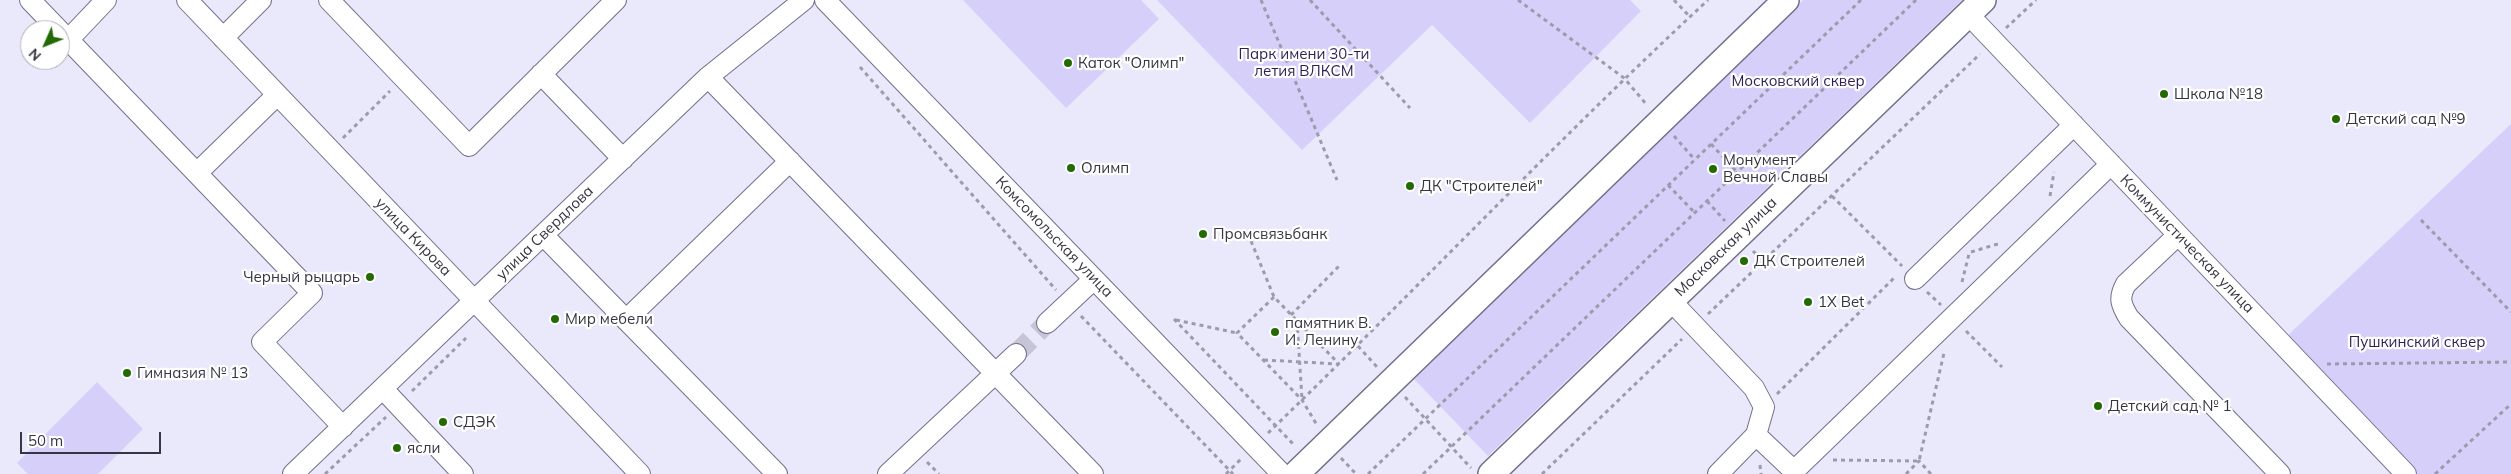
<!DOCTYPE html>
<meta charset="utf-8">
<style>
body{margin:0}
#map{position:relative;width:2511px;height:474px;overflow:hidden;background:#eae8fb;font-family:Mulish,sans-serif}
canvas{display:block}
.north{position:absolute;left:20px;top:20px;width:50px;height:50px;box-sizing:border-box;background:#fff;border:1px solid #afaeb3;border-radius:50%;rotate:226deg;font-size:14px;font-weight:700;line-height:20px;text-align:center;color:#363541}
.north::after{content:'';display:block;margin:auto;width:18px;height:22px;background:#236a02;clip-path:polygon(50% 0,100% 100%,50% 72%,0 100%)}
.scale{position:absolute;left:20px;top:432px;width:141px;height:22px;box-sizing:border-box;border:2px solid #363541;border-top:0;padding-left:6px;font-size:15px;line-height:18px;white-space:nowrap;color:#363541;-webkit-text-stroke:4px #fff;paint-order:stroke}
</style>
<div id="map">
<canvas width="2511" height="474"></canvas>
<div class="north">N</div>
<div class="scale">50 m</div>
</div>
<script>
const ctx = document.querySelector('canvas').getContext('2d');
ctx.lineJoin = 'round';
function fillPath(path, color) { ctx.fillStyle = color; ctx.fill(path, 'evenodd'); }
function trace(path, color, width, dash) { ctx.strokeStyle = color; ctx.lineWidth = width; ctx.lineCap = dash ? 'butt' : 'round'; ctx.setLineDash(dash || []); ctx.stroke(path); }
function drawText(font, color, halo, rows, align = 'center') {
  ctx.font = font + ' Mulish,sans-serif'; ctx.lineWidth = 4.5; ctx.setLineDash([]); ctx.textBaseline = 'middle'; ctx.strokeStyle = halo; ctx.fillStyle = color; for (const [text, x, y, turn = 0] of rows) {
    ctx.save(); ctx.translate(x, y); ctx.rotate((+turn || 0) * Math.PI / 180); ctx.textAlign = isNaN(turn) ? turn : align; if (halo) ctx.strokeText(text, 0, 0); ctx.fillText(text, 0, 0); ctx.restore();
  }
}
fillPath(new Path2D(`
 M 963,0 L 1141,0 L 1159,19 L 1066,108 Z
 M 1157,0 L 1630,0 L 1641,11 L 1530,123 L 1432,25 L 1302,150 Z
 M 1803,0 L 1962,0 L 1488,456 L 1414,379 Z
 M 2511,124 L 2511,474 L 2414,474 L 2284,339 Z
 M 97,382 L 143,429 L 98,474 L 28,474 L 17,463 Z`), '#d5cffa');
trace(new Path2D(`
 M 1016,354 L 1047,323`), '#c6c4d6', 20, [20, 10]);
const minor = new Path2D(`
 M 30,0 L 312,293 L 262,342 L 343,427
 M 187,0 L 640,474
 M 329,0 L 469,146 L 616,0
 M 825,0 L 1282,474
 M 1968,14 L 2406,474
 M 223,38 L 261,0
 M 69,39 L 106,0
 M 541,74 L 623,159
 M 708,77 L 1093,474
 M 197,173 L 277,95
 M 543,235 L 777,474
 M 2178,235 L 2126,284 C 2118,298 2121,305 2129,318 L 2280,474
 M 1915,279 L 2074,125
 M 1671,301 L 1754,388 L 1764,407 L 1756,435 L 1718,474
 M 626,320 L 790,161
 M 1047,323 L 1094,279
 M 383,389 L 463,474
 M 1756,435 L 1794,471 L 2111,164
 M 293,474 L 708,77 L 804,0
 M 888,474 L 1016,354`);
const major = new Path2D(`
 M 1296,474 L 1786,0
 M 1491,474 L 1983,0`);
trace(minor, '#736f8a', 22);
trace(major, '#736f8a', 28);
trace(new Path2D(`
 M 1261,0 L 1337,180
 M 1310,0 L 1410,108
 M 1518,0 L 1624,78 L 1647,105
 M 1674,0 L 1690,17
 M 2006,28 L 2036,0
 M 860,67 L 1056,290
 M 1674,136 L 1695,160
 M 343,138 L 390,91
 M 1711,144 L 1737,172
 M 1668,185 L 1695,213
 M 1832,196 L 1902,266
 M 2050,196 L 2054,172
 M 1707,201 L 1725,221
 M 2421,220 L 2511,312
 M 1251,241 L 1274,297 L 1339,364
 M 1753,251 L 1763,261
 M 1971,252 L 2001,243
 M 1962,282 L 1969,254
 M 1927,292 L 1941,305
 M 1274,297 L 1237,333 L 1302,400 L 1317,425
 M 1708,314 L 1980,54
 M 1291,315 L 1341,264
 M 1081,316 L 1233,474
 M 1174,319 L 1295,446
 M 1176,320 L 1237,333
 M 1297,321 L 1302,399
 M 1966,331 L 2002,367
 M 1358,346 L 1377,367
 M 1264,360 L 1338,364
 M 2327,364 L 2511,362
 M 412,391 L 466,338
 M 1777,394 L 1895,277
 M 1405,397 L 1471,468
 M 1268,433 C 1416,290 1557,140 1708,0
 M 1341,458 L 1356,474
 M 1833,460 L 1919,461 L 1944,353
 M 927,462 L 939,474
 M 1760,465 L 1761,474
 M 325,474 L 386,417
 M 1226,474 L 1242,458
 M 1368,474 L 1861,0
 M 1423,474 L 1916,0
 M 1542,474 L 1682,339
 M 1906,474 L 1919,461 L 1931,474
 M 2435,474 L 2511,404`), '#9d9bab', 3, [4, 4]);
trace(minor, '#fff', 20);
trace(major, '#fff', 25);
for (const [x, y, r, color] of [
 [1068,63,5,"#236a02"],
 [2164,94,5,"#236a02"],
 [2336,119,5,"#236a02"],
 [1071,168,5,"#236a02"],
 [1713,169,5,"#236a02"],
 [1410,186,5,"#236a02"],
 [1203,234,5,"#236a02"],
 [1744,261,5,"#236a02"],
 [370,277,5,"#236a02"],
 [1808,302,5,"#236a02"],
 [555,319,5,"#236a02"],
 [1275,332,5,"#236a02"],
 [127,373,5,"#236a02"],
 [2098,406,5,"#236a02"],
 [443,422,5,"#236a02"],
 [397,448,5,"#236a02"]
]) { const dot = new Path2D(); dot.arc(x, y, r, 0, 2 * Math.PI); ctx.fillStyle = color; ctx.fill(dot); trace(dot, '#fff', 2); }
drawText('15px', '#2d1f55', '#fff', [
 ["Парк имени 30-ти",1304,54],
 ["летия ВЛКСМ",1304,71],
 ["Московский сквер",1798,81],
 ["Пушкинский сквер",2417,342]
]);
drawText('15px', '#363541', '#fff', [
 ["Каток \"Олимп\"",1078,63],
 ["Школа №18",2174,94],
 ["Детский сад №9",2346,119],
 ["Монумент",1723,160],
 ["Вечной Славы",1723,177],
 ["Олимп",1081,168],
 ["ДК \"Строителей\"",1420,186],
 ["Промсвязьбанк",1213,234],
 ["ДК Строителей",1754,261],
 ["Черный рыцарь",360,277,"right"],
 ["1X Bet",1818,302],
 ["Мир мебели",565,319],
 ["памятник В.",1285,323],
 ["И. Ленину",1285,340],
 ["Гимназия № 13",137,373],
 ["Детский сад № 1",2108,406],
 ["СДЭК",453,422],
 ["ясли",407,448]
], 'left');
drawText('15px', '#363541', '#fff', [
 ["улица Свердлова",545,233,-44],
 ["улица Кирова",413,237,46],
 ["Комсомольская улица",1054,237,46],
 ["Коммунистическая улица",2187,244,46],
 ["Московская улица",1726,247,-44]
]);
</script>
